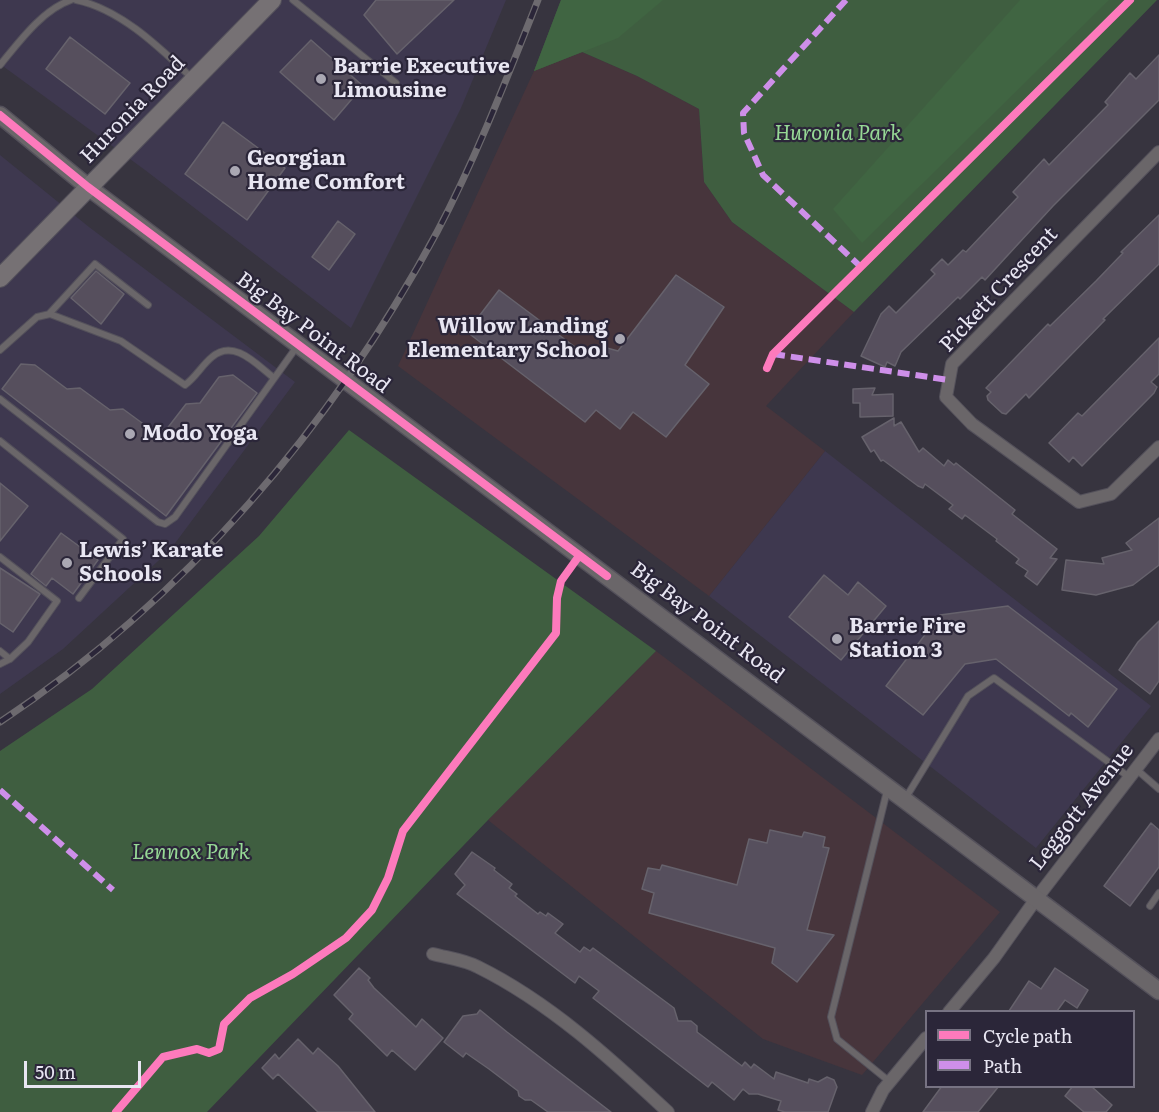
<!DOCTYPE html>
<meta charset="utf-8">
<style>
body{margin:0}
#map{position:relative;width:1159px;height:1112px;overflow:hidden;background:#37343f;font-family:Literata,serif}
canvas{display:block}
.legend{position:absolute;left:925px;top:1010px;width:210px;height:78px;box-sizing:border-box;background:#2b2639;border:2px solid #777383;margin:0;padding:8px 10px;list-style:none;font-size:18px;color:#e8e6f2}
.legend li{display:flex;align-items:center;gap:12px;height:30px}
.legend b{width:30px;border:2px solid #777383}
.scale{position:absolute;left:24px;top:1061px;width:117px;height:27px;box-sizing:border-box;border:3px solid #e8e6f2;border-top:0;padding-left:8px;font-size:18px;line-height:21px;white-space:nowrap;color:#e8e6f2;-webkit-text-stroke:4px #2b2639;paint-order:stroke}
</style>
<div id="map">
<canvas width="1159" height="1112"></canvas>
<ul class="legend">
<li><b style="height:8px;background:#fd7abc"></b>Cycle path</li>
<li><b style="height:8px;background:#ce8fe9"></b>Path</li>
</ul>
<div class="scale">50 m</div>
</div>
<script>
const ctx = document.querySelector('canvas').getContext('2d');
ctx.lineJoin = 'round';
function fillPath(path, color) { ctx.fillStyle = color; ctx.fill(path, 'evenodd'); }
function trace(path, color, width, dash) { ctx.strokeStyle = color; ctx.lineWidth = width; ctx.lineCap = dash ? 'butt' : 'round'; ctx.setLineDash(dash || []); ctx.stroke(path); }
function drawText(font, color, halo, rows, align = 'center') {
  ctx.font = font + ' Literata,serif'; ctx.lineWidth = 4.5; ctx.setLineDash([]); ctx.textBaseline = 'middle'; ctx.strokeStyle = halo; ctx.fillStyle = color; for (const [text, x, y, turn = 0] of rows) {
    ctx.save(); ctx.translate(x, y); ctx.rotate((+turn || 0) * Math.PI / 180); ctx.textAlign = isNaN(turn) ? turn : align; if (halo) ctx.strokeText(text, 0, 0); ctx.fillText(text, 0, 0); ctx.restore();
  }
}
fillPath(new Path2D(`
 M 0,0 L 506,0 L 461,108 L 351,328 L 145,170 L 0,64 Z
 M 0,155 L 89,227 L 295,382 L 170,550 L 63,649 L 0,694 Z
 M 825,451 L 1151,706 L 1036,848 L 709,596 Z`), '#3e384f');
fillPath(new Path2D(`
 M 582,52 L 637,76 L 699,109 L 704,182 L 732,222 L 854,312 L 766,406 L 825,451 L 709,596 L 398,366 L 534,71 Z
 M 656,651 L 1000,912 L 862,1075 L 763,1039 L 488,820 Z`), '#47353c');
fillPath(new Path2D(`
 M 561,0 L 1157,0 L 854,312 L 732,222 L 704,182 L 699,109 L 637,76 L 582,52 L 534,71 Z
 M 349,430 L 656,651 L 488,820 L 207,1112 L 0,1112 L 0,751 L 92,689 L 259,536 Z`), '#3f5e40');
fillPath(new Path2D(`
 M 561,0 L 663,0 L 618,38 L 534,71 Z
 M 1020,0 L 1109,0 L 862,243 L 833,209 Z`), '#406542');
const building = new Path2D(`
 M 376,0 L 454,0 L 397,54 L 364,15 Z
 M 70,37 L 130,83 L 105,114 L 46,69 Z
 M 311,40 L 363,86 L 334,120 L 280,72 Z
 M 1159,55 L 1159,100 L 1053,206 L 985,280 L 982,277 L 960,299 L 958,297 L 901,352 L 895,366 L 887,362 L 885,367 L 861,356 L 881,314 L 889,306 L 896,313 L 935,274 L 931,270 L 942,259 L 948,265 L 963,250 L 966,252 L 1018,197 L 1013,192 L 1044,159 L 1049,165 L 1108,105 L 1105,102 L 1130,73 L 1136,79 Z
 M 223,122 L 285,168 L 247,220 L 185,174 Z
 M 1159,215 L 1159,264 L 1103,319 L 1105,320 L 1029,398 L 1026,394 L 1006,414 L 1002,413 L 988,400 L 987,396 L 991,392 L 986,388 L 1048,324 L 1050,326 L 1096,281 L 1123,253 L 1121,252 Z
 M 338,221 L 355,234 L 329,270 L 312,257 Z
 M 96,271 L 124,294 L 101,324 L 71,298 Z
 M 676,275 L 724,307 L 685,365 L 709,384 L 666,437 L 633,412 L 620,429 L 596,410 L 585,422 L 467,332 L 499,290 L 587,356 L 595,350 L 607,348 L 618,351 Z
 M 1159,338 L 1159,374 L 1151,382 L 1157,387 L 1154,393 L 1082,466 L 1073,457 L 1069,462 L 1049,443 L 1078,413 L 1082,416 Z
 M 21,364 L 35,365 L 67,389 L 80,388 L 110,410 L 123,409 L 153,431 L 166,430 L 186,404 L 200,403 L 219,377 L 233,375 L 257,393 L 166,516 L 2,389 Z
 M 875,388 L 872,395 L 893,394 L 893,416 L 860,417 L 860,403 L 853,403 L 853,389 Z
 M 894,418 L 894,426 L 901,422 L 919,452 L 923,448 L 944,466 L 948,460 L 954,465 L 956,463 L 1015,510 L 1012,514 L 1057,549 L 1050,558 L 1057,559 L 1037,585 L 1025,576 L 1028,571 L 1016,563 L 1019,559 L 996,541 L 997,539 L 965,515 L 962,519 L 949,509 L 953,505 L 925,484 L 923,488 L 918,486 L 883,460 L 881,461 L 874,450 L 871,452 L 862,437 Z
 M 0,483 L 28,506 L 0,541 Z
 M 1159,518 L 1159,565 L 1133,585 L 1096,595 L 1062,590 L 1066,560 L 1104,564 L 1102,558 L 1132,550 L 1126,543 Z
 M 61,533 L 98,560 L 73,594 L 52,578 L 46,586 L 31,574 Z
 M 0,568 L 40,594 L 13,632 L 0,623 Z
 M 824,575 L 848,595 L 858,582 L 886,606 L 841,660 L 789,617 Z
 M 1008,606 L 1117,689 L 1088,727 L 1071,713 L 1069,716 L 996,659 L 965,664 L 923,715 L 886,686 L 940,615 Z
 M 1159,621 L 1159,681 L 1150,694 L 1119,670 L 1138,642 Z
 M 1151,823 L 1159,830 L 1159,867 L 1130,906 L 1104,886 Z
 M 770,830 L 802,837 L 804,832 L 825,837 L 823,847 L 829,848 L 807,930 L 834,935 L 797,982 L 772,963 L 775,948 L 649,913 L 654,893 L 642,889 L 648,868 L 660,870 L 662,865 L 737,885 L 749,839 L 767,843 Z
 M 472,852 L 495,868 L 494,870 L 512,884 L 509,888 L 517,894 L 515,896 L 538,914 L 540,912 L 546,916 L 548,913 L 563,924 L 555,933 L 580,952 L 584,947 L 590,951 L 593,948 L 674,1008 L 678,1021 L 691,1021 L 697,1026 L 697,1032 L 742,1066 L 745,1062 L 751,1068 L 754,1064 L 774,1079 L 776,1072 L 808,1083 L 809,1079 L 818,1082 L 827,1077 L 834,1080 L 837,1087 L 828,1112 L 785,1112 L 778,1110 L 781,1101 L 758,1094 L 749,1094 L 743,1089 L 734,1100 L 712,1082 L 708,1087 L 593,998 L 599,991 L 579,976 L 575,983 L 457,894 L 465,885 L 455,874 Z
 M 359,968 L 370,978 L 368,980 L 374,988 L 416,1027 L 422,1019 L 443,1038 L 415,1070 L 392,1050 L 387,1056 L 349,1019 L 353,1014 L 334,995 Z
 M 1055,968 L 1088,990 L 1077,1008 L 1065,1000 L 1057,1011 L 1009,1011 L 1029,981 L 1041,989 Z
 M 480,1010 L 507,1032 L 611,1112 L 548,1112 L 531,1100 L 525,1100 L 519,1096 L 518,1091 L 489,1069 L 466,1053 L 463,1057 L 444,1042 L 463,1016 L 477,1014 Z
 M 298,1039 L 313,1054 L 318,1048 L 338,1066 L 375,1112 L 318,1112 L 278,1074 L 273,1079 L 262,1068 L 275,1054 L 279,1059 Z
 M 942,1086 L 999,1086 L 978,1112 L 923,1112 Z
 M 1073,1086 L 1091,1086 L 1112,1105 L 1106,1112 L 1084,1112 L 1065,1096 Z`);
fillPath(building, '#564f5d');
trace(building, '#66626c', 1.5);
const service = new Path2D(`
 M 76,0 C 121,9 161,49 193,79
 M 293,0 L 396,83
 M 0,65 C 19,42 42,10 71,0
 M 49,314 L 95,264 L 148,305
 M 0,350 L 37,317 L 50,314 L 121,341 L 185,385 C 196,377 202,365 212,357 C 234,338 257,365 274,378
 M 0,399 L 158,522 L 165,524 L 175,517 L 298,345
 M 0,441 L 123,539 L 79,598
 M 0,557 L 57,601 L 28,642 L 10,659 L 0,651
 M 0,664 L 10,659
 M 1136,769 L 1159,789
 M 887,791 L 831,1017 L 837,1039 L 890,1082
 M 905,799 L 968,696 L 994,678 L 1129,777
 M 1150,906 L 1159,893`);
const minor = new Path2D(`
 M 1159,152 L 952,364 L 946,397 L 972,424 L 1079,502 L 1111,494 L 1159,447
 M 433,954 C 448,958 465,960 478,967 C 549,1002 610,1058 668,1112
 M 949,1012 L 994,958 L 1036,899 L 1159,739
 M 872,1112 L 883,1090 L 926,1038`);
const tertiary = new Path2D(`
 M 0,115 L 88,187 L 1159,991`);
const secondary = new Path2D(`
 M 0,278 L 272,0`);
trace(service, '#54515b', 8);
trace(minor, '#54515b', 14);
trace(tertiary, '#54515b', 19);
trace(secondary, '#54515b', 20);
trace(service, '#6a6669', 6);
trace(minor, '#6a6669', 12);
trace(tertiary, '#6a6669', 16);
trace(secondary, '#767174', 18);
const rail = new Path2D(`
 M 0,722 C 185,599 332,427 437,232 C 476,158 507,78 538,0`);
trace(rail, '#6d6a6f', 7);
trace(rail, '#2b2639', 4.5, [14]);
trace(new Path2D(`
 M 846,0 L 743,113 L 744,133 L 763,175 L 862,268
 M 773,354 L 949,380
 M 0,790 L 113,890`), '#ce8fe9', 6, [12, 6]);
trace(new Path2D(`
 M 0,115 L 88,187 L 607,576
 M 767,368 L 773,354 L 1130,0
 M 116,1112 L 163,1057 L 197,1049 L 209,1053 L 219,1049 L 224,1024 L 250,998 L 293,974 L 346,938 L 372,910 L 388,878 L 403,831 L 556,633 L 557,598 L 561,581 L 579,556`), '#fd7abc', 8);
for (const [x, y, r, color] of [
 [321,79,6,"#aaa8b3"],
 [235,171,6,"#aaa8b3"],
 [620,339,6,"#aaa8b3"],
 [130,434,6,"#aaa8b3"],
 [67,563,6,"#aaa8b3"],
 [837,639,6,"#aaa8b3"]
]) { const dot = new Path2D(); dot.arc(x, y, r, 0, 2 * Math.PI); ctx.fillStyle = color; ctx.fill(dot); trace(dot, '#2b2639', 2); }
drawText('bold 21px', '#e8e6f2', '#2b2639', [
 ["Barrie Executive",333,67],
 ["Limousine",333,91],
 ["Georgian",247,159],
 ["Home Comfort",247,183],
 ["Willow Landing",608,327,"right"],
 ["Elementary School",608,351,"right"],
 ["Modo Yoga",142,434],
 ["Lewis’ Karate",79,551],
 ["Schools",79,575],
 ["Barrie Fire",849,627],
 ["Station 3",849,651]
], 'left');
drawText('21px', '#e8e6f2', '#2b2639', [
 ["Huronia Road",133,110,-46],
 ["Pickett Crescent",999,290,-47],
 ["Big Bay Point Road",313,333,37],
 ["Big Bay Point Road",707,623,37],
 ["Leggott Avenue",1082,807,-52]
]);
drawText('italic 21px', '#96d895', '#2b2639', [
 ["Huronia Park",838,134],
 ["Lennox Park",191,853]
]);
</script>
